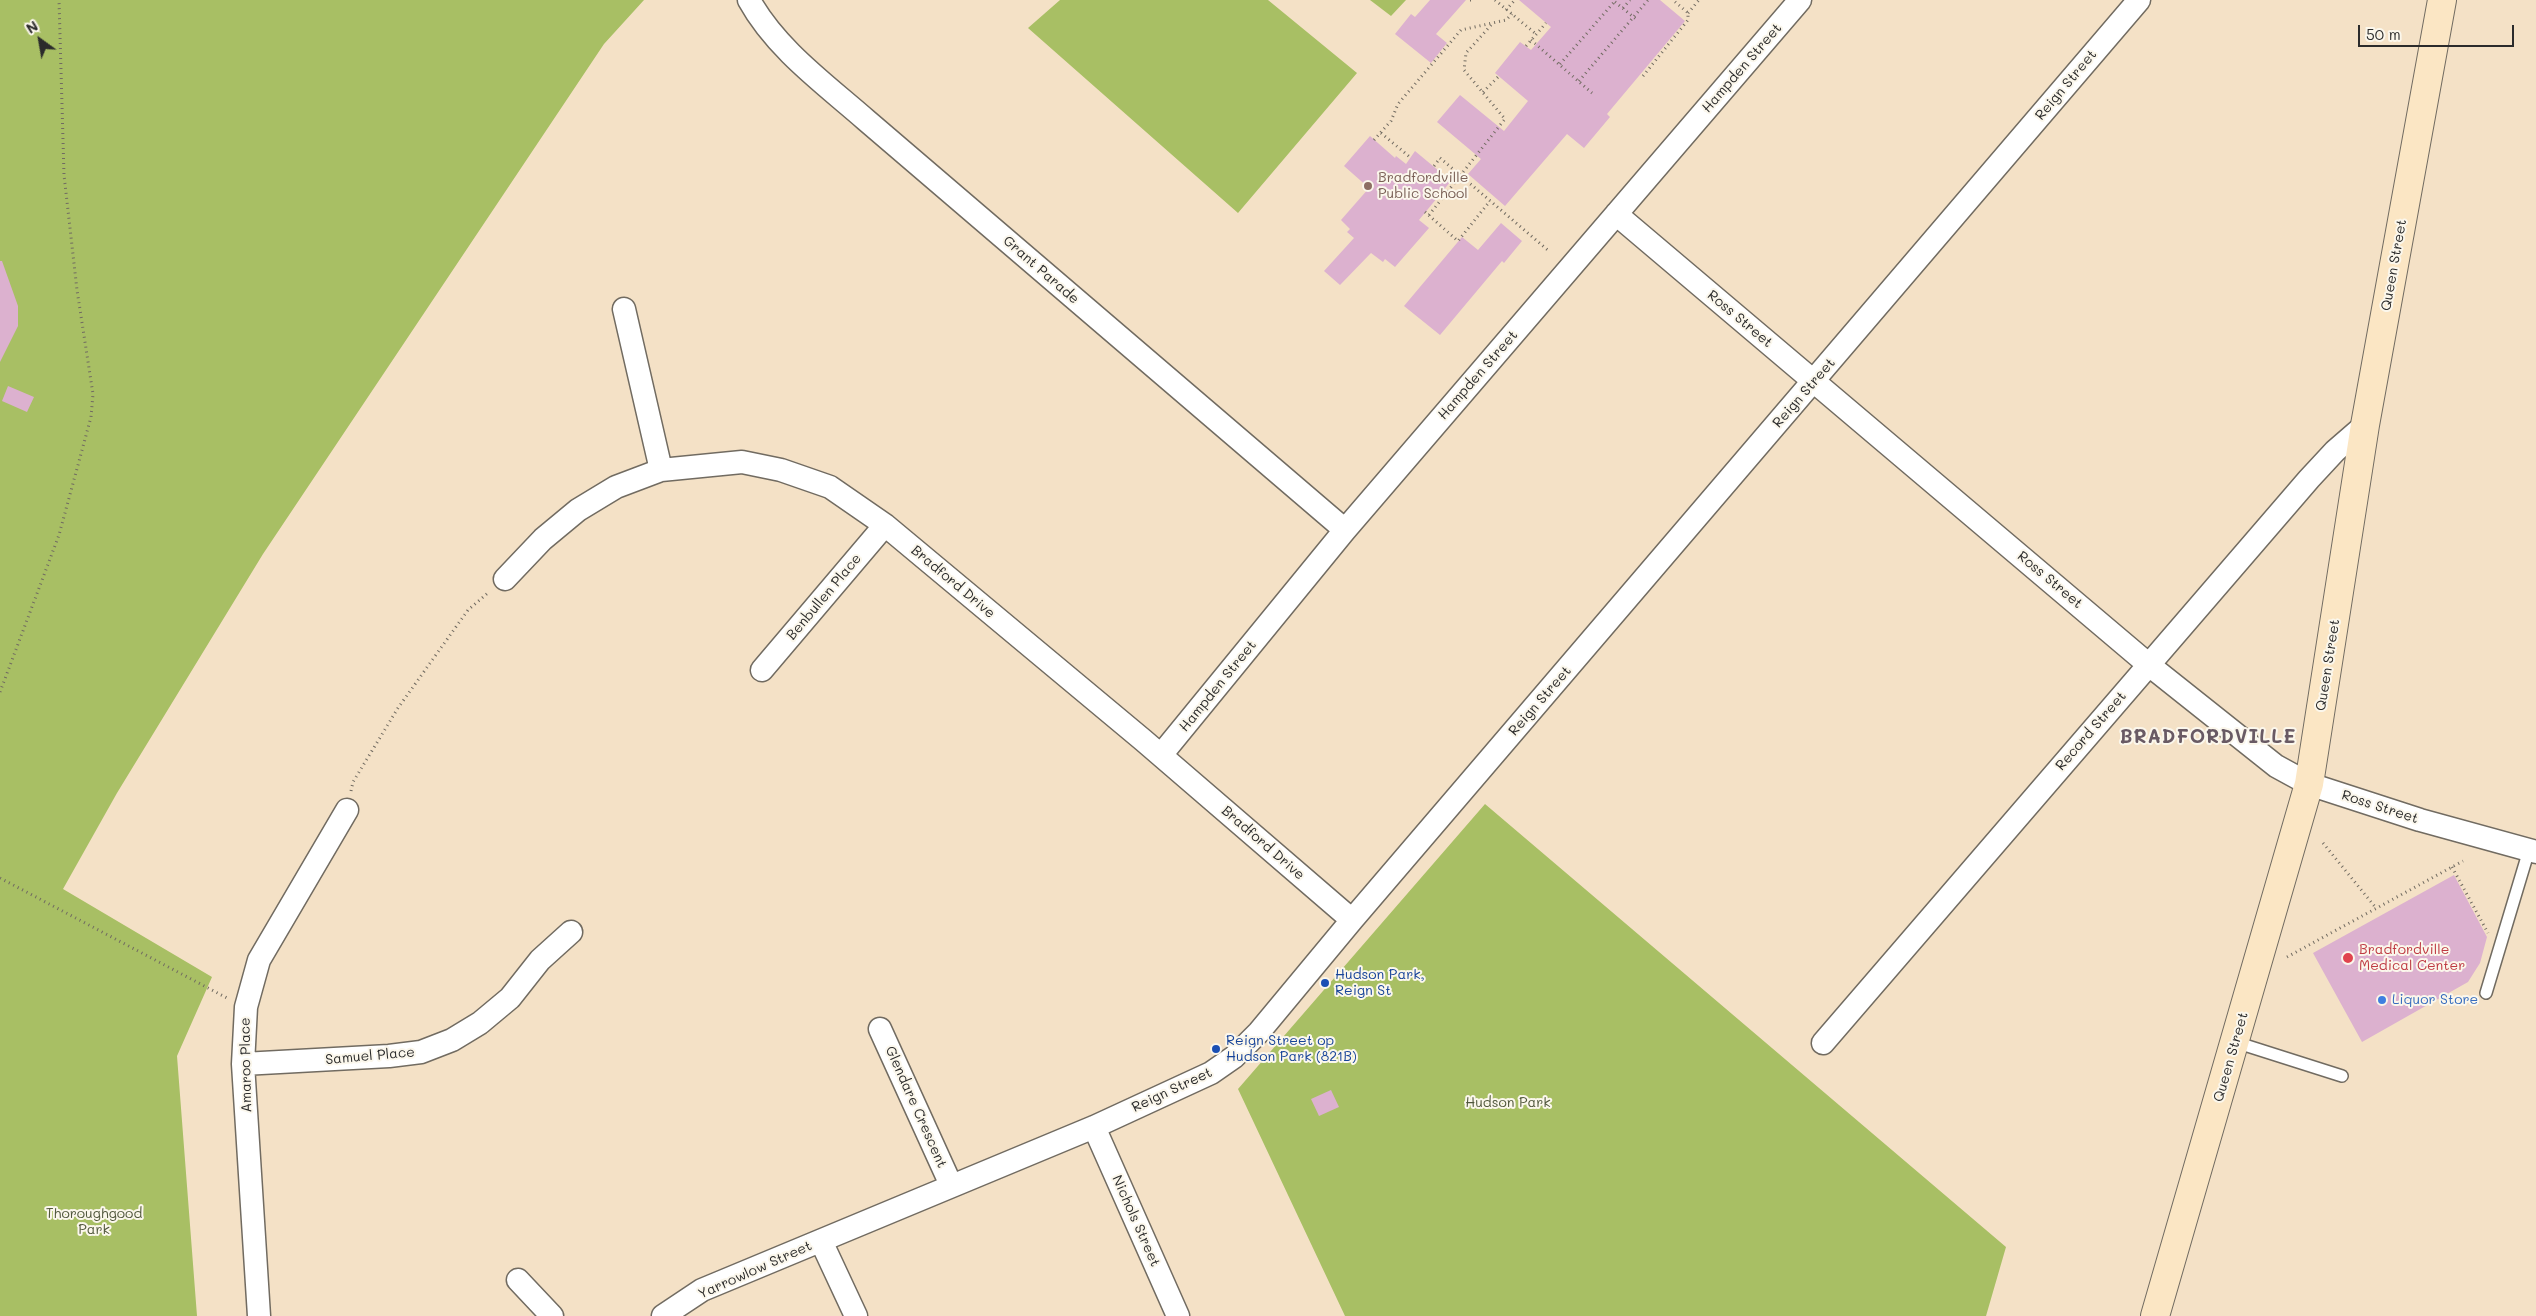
<!DOCTYPE html>
<style>
body{margin:0}
#map{position:relative;width:2536px;height:1316px;overflow:hidden;background:#f4e1c6;font-family:Mali,sans-serif}
canvas{display:block}
.north{position:absolute;left:15px;top:15px;width:50px;height:50px;-webkit-text-stroke:4px #fbf7ec;paint-order:stroke;rotate:328deg;font-size:14px;font-weight:700;line-height:20px;text-align:center;color:#2b2b2b}
.north::after{content:'';display:block;margin:auto;width:18px;height:22px;background:#2b2b2b;clip-path:polygon(50% 0,100% 100%,50% 72%,0 100%)}
.scale{position:absolute;left:2358px;top:25px;width:156px;height:22px;box-sizing:border-box;border:2px solid #2b2b2b;border-top:0;padding-left:6px;font-size:15px;line-height:18px;white-space:nowrap;color:#2b2b2b;-webkit-text-stroke:4px #fbf7ec;paint-order:stroke}
</style>
<div id="map">
<canvas width="2536" height="1316"></canvas>
<div class="north">N</div>
<div class="scale">50 m</div>
</div>
<script>
const ctx = document.querySelector('canvas').getContext('2d');
ctx.lineJoin = 'round';
function fillPath(path, color) { ctx.fillStyle = color; ctx.fill(path, 'evenodd'); }
function trace(path, color, width, dash) { ctx.strokeStyle = color; ctx.lineWidth = width; ctx.lineCap = dash ? 'butt' : 'round'; ctx.setLineDash(dash || []); ctx.stroke(path); }
function drawText(font, color, halo, rows, align = 'center') {
  ctx.font = font + ' Mali,sans-serif'; ctx.lineWidth = 4; ctx.setLineDash([]); ctx.textBaseline = 'middle'; ctx.strokeStyle = halo; ctx.fillStyle = color; for (const [text, x, y, turn = 0] of rows) {
    ctx.save(); ctx.translate(x, y); ctx.rotate((+turn || 0) * Math.PI / 180); ctx.textAlign = isNaN(turn) ? turn : align; if (halo) ctx.strokeText(text, 0, 0); ctx.fillText(text, 0, 0); ctx.restore();
  }
}
fillPath(new Path2D(`
 M 0,0 L 644,0 L 604,44 L 263,554 L 117,793 L 63,889 L 212,977 L 177,1056 L 197,1316 L 0,1316 Z
 M 1060,0 L 1268,0 L 1357,73 L 1238,213 L 1028,28 Z
 M 1370,0 L 1406,0 L 1391,16 Z
 M 1485,804 L 2006,1247 L 1986,1316 L 1345,1316 L 1238,1089 Z`), '#a8bf64');
fillPath(new Path2D(`
 M 1430,0 L 1466,0 L 1436,34 L 1447,43 L 1431,63 L 1395,34 L 1411,14 L 1415,17 Z
 M 1519,0 L 1660,0 L 1685,21 L 1607,114 L 1610,117 L 1584,148 L 1567,134 L 1505,206 L 1468,174 L 1481,159 L 1437,122 L 1460,95 L 1504,131 L 1528,101 L 1495,73 L 1520,42 L 1531,50 L 1551,27 Z
 M 1370,136 L 1395,158 L 1396,156 L 1406,164 L 1415,151 L 1451,181 L 1419,220 L 1429,228 L 1395,267 L 1385,259 L 1383,262 L 1371,253 L 1340,285 L 1324,271 L 1354,238 L 1347,232 L 1350,229 L 1341,220 L 1369,188 L 1344,166 Z
 M 1501,223 L 1522,241 L 1504,263 L 1502,261 L 1440,335 L 1404,306 L 1462,237 L 1478,250 Z
 M 0,261 L 2,261 L 18,306 L 18,326 L 0,362 Z
 M 8,386 L 34,397 L 27,412 L 2,401 Z
 M 2454,875 L 2487,937 L 2480,963 L 2468,982 L 2362,1042 L 2313,953 Z
 M 1331,1090 L 1339,1107 L 1319,1116 L 1311,1099 Z`), '#dcb1cf');
const lane = new Path2D(`
 M 2486,993 L 2529,850
 M 2235,1042 L 2342,1076`);
const street = new Path2D(`
 M 749,0 C 776,49 825,84 866,120 L 1345,530
 M 1616,214 L 2149,665 L 2276,766 L 2309,784 L 2420,820 L 2536,852
 M 624,309 L 661,470
 M 505,579 L 543,539 L 578,510 L 616,487 L 661,470 L 742,462 L 781,470 L 830,487 L 885,525 L 1143,740 L 1352,920
 M 762,670 L 885,525
 M 1161,755 L 1345,530 L 1800,0
 M 880,1029 L 951,1185
 M 1823,1043 L 2309,479 L 2335,451 L 2365,425
 M 243,1064 L 389,1056 L 421,1052 L 452,1040 L 480,1023 L 510,998 L 540,960 L 571,932
 M 1094,1127 L 1178,1316
 M 821,1241 L 856,1316
 M 518,1280 L 552,1316
 M 259,1316 L 243,1064 L 246,1007 L 259,960 L 347,810
 M 663,1316 L 702,1290 L 1094,1127 L 1211,1073 L 1234,1057 L 1259,1032 L 1352,920 L 2139,0`);
const secondary = new Path2D(`
 M 2155,1316 L 2309,784 L 2365,425 L 2442,0`);
trace(lane, '#716b61', 14);
trace(street, '#716b61', 25);
trace(secondary, '#716b61', 30);
trace(new Path2D(`
 M 1470,0 L 1474,0
 M 1495,0 L 1536,34
 M 1615,2 L 1636,19
 M 1623,8 L 1630,0
 M 1506,10 L 1515,0
 M 1688,13 L 1699,0
 M 1531,40 L 1592,93
 M 1526,46 L 1546,23
 M 1560,64 L 1616,0
 M 1643,76 L 1688,20 L 1688,13 L 1673,0
 M 1579,81 L 1648,0
 M 1483,92 L 1499,76
 M 1381,133 L 1411,158
 M 1374,140 L 1391,121 L 1398,104 L 1461,30 L 1506,20 L 1512,14
 M 1434,166 L 1440,158 L 1550,252
 M 1425,212 L 1458,241 L 1490,201
 M 1429,215 L 1505,119 L 1464,70 L 1466,53 L 1493,23
 M 0,692 L 59,535 L 91,417 L 93,394 L 77,290 L 64,175 L 59,0
 M 351,791 L 353,782 L 398,708 L 468,610 L 489,592
 M 2323,843 L 2376,908
 M 2452,867 L 2488,933
 M 0,878 L 227,998
 M 2287,957 L 2463,861`), '#716b61', 3, [1, 4]);
trace(lane, '#fff', 11);
trace(street, '#fff', 22);
trace(secondary, '#fbe6c4', 28);
for (const [x, y, r, color] of [
 [1368,186,5,"#8d6e63"],
 [2348,958,6,"#e0444e"],
 [1325,983,5,"#1a4fb4"],
 [2382,1000,5,"#3f7fe0"],
 [1216,1049,5,"#1a4fb4"]
]) { const dot = new Path2D(); dot.arc(x, y, r, 0, 2 * Math.PI); ctx.fillStyle = color; ctx.fill(dot); trace(dot, '#fbf7ec', 2); }
drawText('14px', '#2b2b2b', '#fbf7ec', [
 ["Hampden Street",1742,68,-49],
 ["Reign Street",2066,85,-50],
 ["Queen Street",2394,265,-80],
 ["Grant Parade",1041,270,41],
 ["Ross Street",1740,319,40],
 ["Hampden Street",1478,375,-49],
 ["Reign Street",1804,393,-49],
 ["Ross Street",2050,580,40],
 ["Bradford Drive",953,582,40],
 ["Benbullen Place",824,597,-50],
 ["Queen Street",2328,665,-81],
 ["Hampden Street",1218,686,-51],
 ["Reign Street",1540,701,-49],
 ["Record Street",2091,731,-49],
 ["Ross Street",2380,807,18],
 ["Bradford Drive",1263,843,41],
 ["Samuel Place",370,1056,-5],
 ["Queen Street",2231,1057,-74],
 ["Amaroo Place",246,1065,-91],
 ["Reign Street",1172,1090,-25],
 ["Glendare Crescent",916,1107,66],
 ["Nichols Street",1136,1221,66],
 ["Yarrowlow Street",755,1270,-24]
]);
drawText('14px', '#785e54', '#fbf7ec', [
 ["Bradfordville",1378,178],
 ["Public School",1378,194]
], 'left');
drawText('14px', '#be3a42', '#fbf7ec', [
 ["Bradfordville",2359,950],
 ["Medical Center",2359,966]
], 'left');
drawText('14px', '#164399', '#fbf7ec', [
 ["Hudson Park,",1335,975],
 ["Reign St",1335,991],
 ["Reign Street op",1226,1041],
 ["Hudson Park (821B)",1226,1057]
], 'left');
drawText('14px', '#366cbe', '#fbf7ec', [
 ["Liquor Store",2392,1000]
], 'left');
drawText('14px', '#50573c', '#fbf7ec', [
 ["Hudson Park",1508,1103],
 ["Thoroughgood",94,1214],
 ["Park",94,1230]
]);
ctx.letterSpacing = '1px';
drawText('bold 19px', '#695a64', '#fbf7ec', [
 ["BRADFORDVILLE",2208,737]
]);
ctx.letterSpacing = '0px';
</script>
